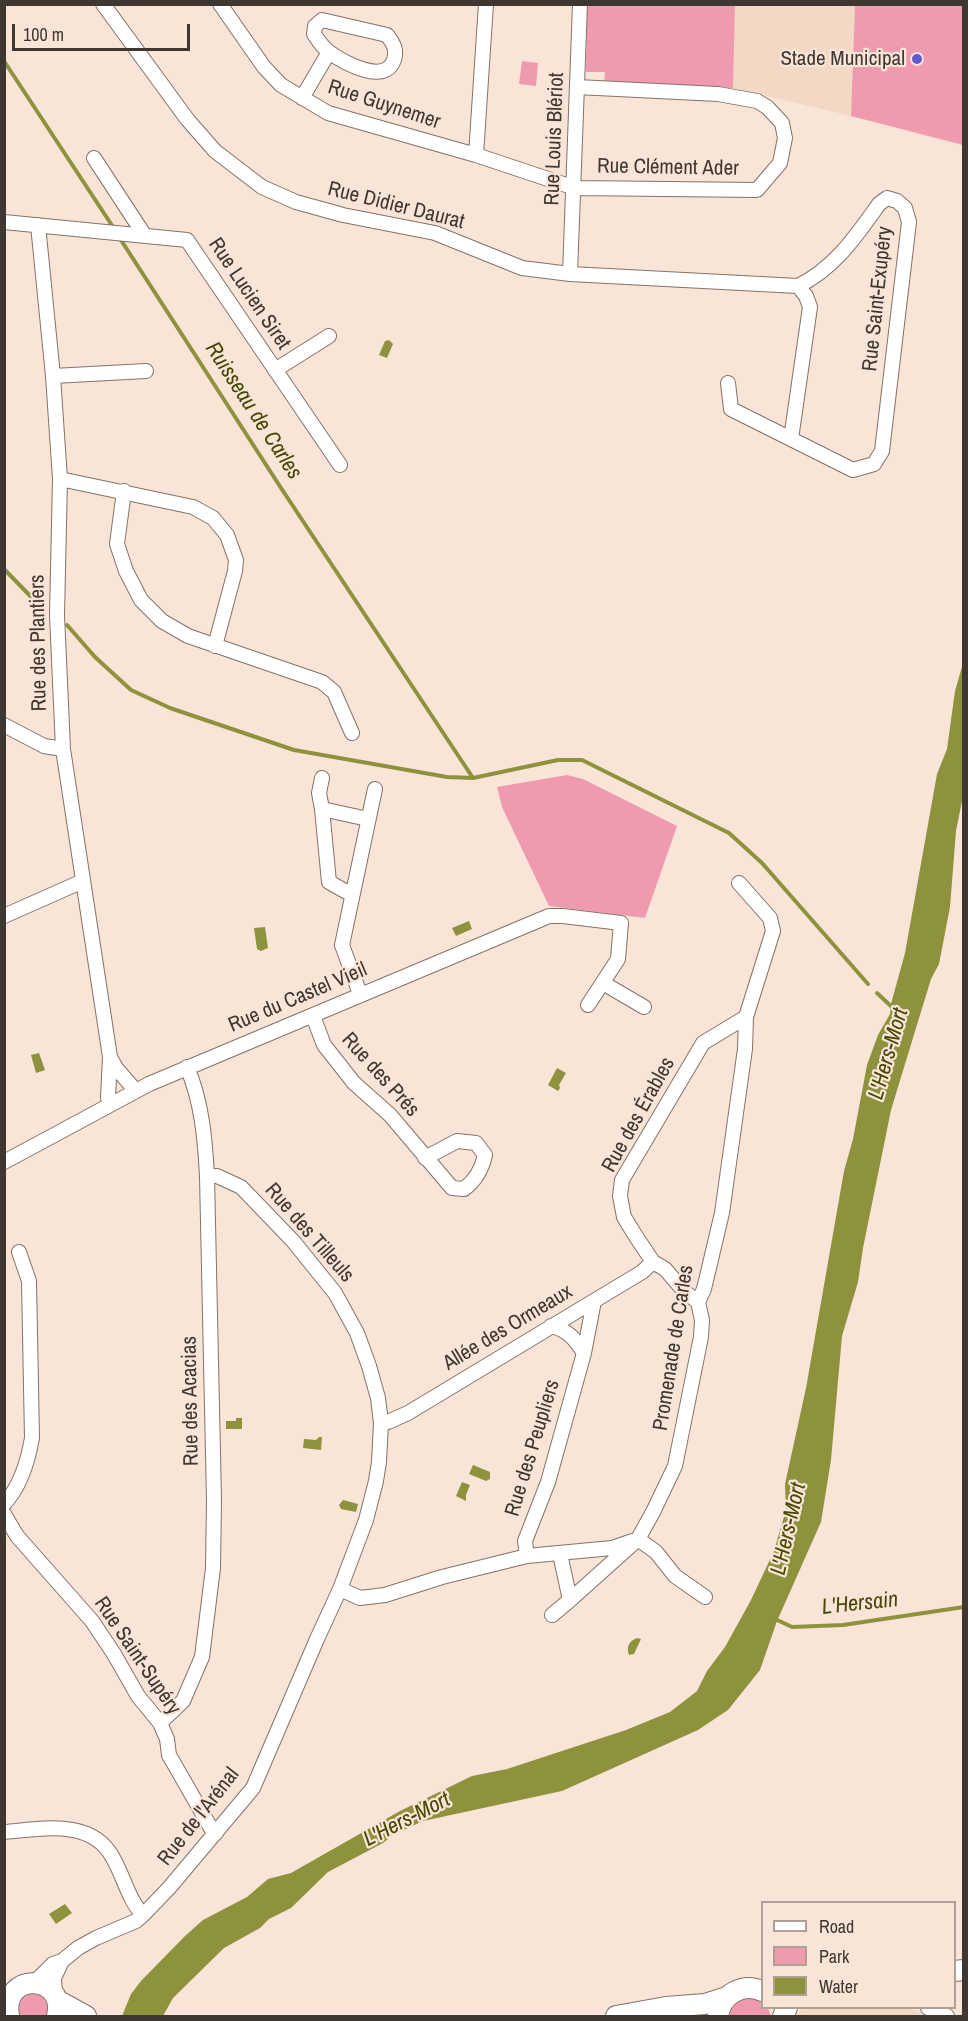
<!DOCTYPE html>
<meta charset="utf-8">
<style>
body{margin:0}
#map{position:relative;width:968px;height:2021px;overflow:hidden;background:#f9e5d7;font-family:"Archivo Narrow",sans-serif}
canvas{display:block}
.frame{position:absolute;inset:0;border:6px solid #3f3832;pointer-events:none}
.legend{position:absolute;left:761px;top:1901px;width:195px;height:108px;box-sizing:border-box;background:#f9e5d7;border:2px solid #afa095;margin:0;padding:8px 10px;list-style:none;font-size:18px;color:#3f3832}
.legend li{display:flex;align-items:center;gap:12px;height:30px}
.legend b{width:30px;border:2px solid #afa095}
.scale{position:absolute;left:12px;top:24px;width:178px;height:27px;box-sizing:border-box;border:3px solid #3f3832;border-top:0;padding-left:8px;font-size:18px;line-height:21px;white-space:nowrap;color:#3f3832;-webkit-text-stroke:4px #f9e5d7;paint-order:stroke}
</style>
<div id="map">
<canvas width="968" height="2021"></canvas>
<div class="frame"></div>
<ul class="legend">
<li><b style="height:8px;background:#fff"></b>Road</li>
<li><b style="height:16px;background:#ef9aaf"></b>Park</li>
<li><b style="height:16px;background:#8e923d"></b>Water</li>
</ul>
<div class="scale">100 m</div>
</div>
<script>
const ctx = document.querySelector('canvas').getContext('2d');
ctx.lineJoin = 'round';
function fillPath(path, color) { ctx.fillStyle = color; ctx.fill(path, 'evenodd'); }
function trace(path, color, width, dash) { ctx.strokeStyle = color; ctx.lineWidth = width; ctx.lineCap = dash ? 'butt' : 'round'; ctx.setLineDash(dash || []); ctx.stroke(path); }
function drawText(font, color, halo, rows, align = 'center') {
  ctx.font = font + ' "Archivo Narrow",sans-serif'; ctx.lineWidth = 4.5; ctx.setLineDash([]); ctx.textBaseline = 'middle'; ctx.strokeStyle = halo; ctx.fillStyle = color; for (const [text, x, y, turn = 0] of rows) {
    ctx.save(); ctx.translate(x, y); ctx.rotate((+turn || 0) * Math.PI / 180); ctx.textAlign = isNaN(turn) ? turn : align; if (halo) ctx.strokeText(text, 0, 0); ctx.fillText(text, 0, 0); ctx.restore();
  }
}
fillPath(new Path2D(`
 M 735,5 L 855,5 L 851,116 L 733,88 Z
 M 803,2008 L 908,2008 L 928,2016 L 796,2016 Z`), '#f2d8c5');
fillPath(new Path2D(`
 M 587,5 L 735,5 L 733,88 L 604,83 L 605,72 L 586,72 Z
 M 855,5 L 963,5 L 963,145 L 851,116 Z
 M 522,61 L 538,63 L 536,86 L 519,84 Z
 M 567,775 L 583,779 L 677,826 L 645,918 L 549,906 L 502,807 L 497,787 Z
 M 35,1993 L 40,1994 L 48,2001 L 49,2016 L 19,2016 C 16,2004 21,1995 35,1993 Z
 M 747,1997 L 762,2002 L 762,2008 L 768,2008 L 771,2016 L 727,2016 C 729,2005 736,2001 747,1997 Z`), '#ef9aaf');
fillPath(new Path2D(`
 M 389,340 L 393,344 L 387,358 L 379,355 L 385,341 Z
 M 963,663 L 963,796 L 956,831 L 950,907 L 939,964 L 931,979 L 891,1110 L 863,1248 L 858,1282 L 842,1336 L 831,1460 L 821,1522 L 777,1621 L 760,1670 L 728,1710 L 698,1730 L 562,1791 L 423,1821 L 393,1835 L 383,1843 L 328,1872 L 291,1908 L 269,1919 L 260,1928 L 224,1948 L 173,1998 L 163,2016 L 122,2016 L 131,1994 L 141,1981 L 185,1936 L 203,1920 L 247,1897 L 268,1879 L 291,1873 L 400,1811 L 472,1776 L 507,1769 L 626,1730 L 670,1712 L 697,1691 L 707,1671 L 725,1647 L 751,1600 L 774,1551 L 786,1510 L 785,1484 L 806,1388 L 844,1171 L 853,1139 L 867,1065 L 878,1035 L 890,1014 L 891,1004 L 905,953 L 937,774 L 947,749 L 955,691 Z
 M 469,921 L 472,929 L 456,936 L 452,928 Z
 M 265,927 L 268,948 L 261,951 L 257,949 L 254,928 Z
 M 39,1053 L 45,1070 L 36,1073 L 31,1055 Z
 M 557,1068 L 566,1073 L 559,1085 L 560,1088 L 558,1091 L 548,1085 Z
 M 236,1418 L 242,1418 L 242,1429 L 226,1429 L 226,1421 L 236,1421 Z
 M 319,1437 L 322,1437 L 321,1450 L 303,1448 L 304,1439 L 316,1440 Z
 M 473,1465 L 490,1472 L 490,1479 L 486,1481 L 469,1474 Z
 M 462,1482 L 470,1485 L 466,1495 L 466,1501 L 456,1496 Z
 M 343,1500 L 358,1504 L 356,1512 L 341,1509 L 339,1505 Z
 M 637,1638 L 641,1639 L 634,1654 L 629,1655 C 626,1647 629,1641 637,1638 Z
 M 65,1904 L 72,1913 L 56,1924 L 49,1914 Z`), '#8e923d');
trace(new Path2D(`
 M 4,61 L 115,230
 M 119,237 L 281,488 L 473,778
 M 4,569 L 43,609
 M 67,625 L 95,657 L 131,690 L 170,708 L 294,750 L 447,777 L 473,778 L 558,760 L 582,760 L 729,833 L 762,863 L 868,984
 M 877,993 L 894,1009
 M 773,1618 L 792,1627 L 843,1625 L 964,1607`), '#8e923d', 4);
const minor = new Path2D(`
 M 103,4 L 187,119 L 215,151 L 262,187 L 296,202 L 343,215 L 435,233 L 522,268 L 570,274 L 798,286 C 835,268 856,236 879,204 L 887,198 L 897,201 L 905,208 L 909,222 L 882,451 L 874,464 L 853,470 L 731,409 L 728,383
 M 220,4 L 264,67 L 281,85 L 328,113 L 476,155 L 575,188 L 757,190 L 780,163 L 785,138 L 782,123 L 767,107 L 757,101 L 718,94 L 577,87
 M 322,20 L 387,35 C 394,44 397,50 394,60 C 385,86 343,62 329,52 C 322,47 318,40 314,34 L 315,26 Z
 M 302,98 L 329,52
 M 476,155 L 486,4
 M 94,158 L 145,236
 M 4,222 L 187,240 L 340,465
 M 38,225 L 53,376 L 60,479 L 57,615 L 63,749 L 110,1057 L 108,1098 L 111,1103
 M 570,274 L 580,4
 M 275,370 L 329,336
 M 53,376 L 146,371
 M 791,439 L 810,307 L 806,296 L 798,286
 M 60,479 L 193,507 L 213,518 L 227,535 L 236,560 L 235,571 L 215,646
 M 124,491 L 117,544 L 126,571 L 141,600 L 162,621 L 188,636 L 322,682 L 334,692 L 352,733
 M 4,725 L 44,746 L 63,749
 M 322,778 L 319,793 L 322,809
 M 352,895 L 329,882 L 322,809 L 368,819
 M 4,916 L 83,881
 M 603,983 L 644,1007
 M 360,994 L 342,945 L 375,789
 M 313,1016 L 324,1045 L 354,1083 L 390,1115 L 452,1188 L 464,1189 C 476,1180 482,1169 485,1155 L 476,1143 L 457,1141 L 425,1158
 M 110,1057 L 116,1068 L 135,1090
 M 4,1162 L 149,1084 L 549,916 L 563,916 L 621,923 L 618,959 L 588,1005
 M 698,1302 L 685,1292 L 665,1269 L 653,1262 L 635,1235 L 624,1217 L 620,1196 L 622,1180 L 703,1043 L 746,1017
 M 551,1326 C 568,1330 575,1339 584,1353
 M 381,1423 L 388,1422 L 408,1413 L 642,1272 L 653,1262
 M 4,1504 C 20,1487 28,1461 32,1438 L 29,1281 L 19,1252
 M 4,1514 L 17,1536 L 92,1621 L 114,1654 L 138,1696 L 160,1723 L 167,1739 L 169,1755 L 212,1830 L 216,1833
 M 638,1539 L 656,1552 L 675,1576 L 705,1597
 M 527,1556 L 525,1541 L 548,1482 L 584,1353 L 594,1301
 M 340,1589 L 360,1598 L 385,1595 L 442,1577 L 527,1556 L 612,1548 L 632,1541
 M 570,1600 L 638,1539 L 653,1512 L 675,1466 L 701,1337 L 702,1320 L 698,1302 L 704,1289 L 722,1213 L 745,1049 L 746,1017 L 773,931 L 770,918 L 739,883
 M 552,1615 L 570,1600 L 560,1554
 M 160,1723 L 183,1701 L 202,1657 L 213,1568 L 214,1500 L 207,1176 C 205,1139 202,1102 187,1067
 M 4,1832 C 42,1829 92,1818 113,1858 C 124,1877 128,1899 143,1915
 M 29,1983 L 39,1978 L 53,1964 L 62,1961 L 78,1948 L 96,1938 L 136,1921 L 143,1915 L 169,1888 L 253,1788 L 317,1639 L 340,1589 L 366,1520 L 376,1481 L 379,1462 L 381,1423 L 378,1398 L 369,1366 L 357,1333 L 335,1293 L 293,1241 L 241,1187 L 217,1176 L 207,1176
 M 55,1996 L 54,1978 L 62,1961
 M 928,2008 L 947,2016`);
const secondary = new Path2D(`
 M 954,1971 L 964,1970
 M 57,2000 L 86,2016
 M 9,2016 C 1,1971 67,1974 57,2016
 M 616,2016 L 666,2007 L 705,2004 L 727,1997
 M 718,2016 C 721,1995 742,1982 762,1991
 M 783,2016 L 787,2008`);
trace(minor, '#847266', 16);
trace(secondary, '#847266', 22);
trace(minor, '#fff', 14);
trace(secondary, '#fff', 20);
for (const [x, y, r, color] of [
 [917,59,6,"#6259d1"]
]) { const dot = new Path2D(); dot.arc(x, y, r, 0, 2 * Math.PI); ctx.fillStyle = color; ctx.fill(dot); trace(dot, '#f9e5d7', 2); }
drawText('21px', '#3f3832', '#f9e5d7', [
 ["Stade Municipal",905,59]
], 'right');
drawText('21px', '#3f3832', '#f9e5d7', [
 ["Rue Guynemer",384,105,18],
 ["Rue Louis Blériot",555,139,-88],
 ["Rue Clément Ader",668,168,1],
 ["Rue Didier Daurat",396,206,14],
 ["Rue Lucien Siret",249,294,56],
 ["Rue Saint-Exupéry",878,299,-84],
 ["Rue des Plantiers",39,643,-91],
 ["Rue du Castel Vieil",298,998,-23],
 ["Rue des Prés",380,1075,48],
 ["Rue des Érables",639,1115,-61],
 ["Rue des Tilleuls",309,1233,49],
 ["Allée des Ormeaux",508,1328,-31],
 ["Promenade de Carles",674,1348,-81],
 ["Rue des Acacias",191,1401,-91],
 ["Rue des Peupliers",533,1448,-73],
 ["Rue Saint-Supéry",137,1656,56],
 ["Rue de l'Arénal",199,1817,-52]
]);
drawText('italic 22px', '#464904', '#f9e5d7', [
 ["Ruisseau de Carles",253,411,57],
 ["L'Hers-Mort",889,1054,-74],
 ["L'Hers-Mort",789,1529,-77],
 ["L'Hersain",860,1604,-6],
 ["L'Hers-Mort",407,1820,-27]
]);
</script>
